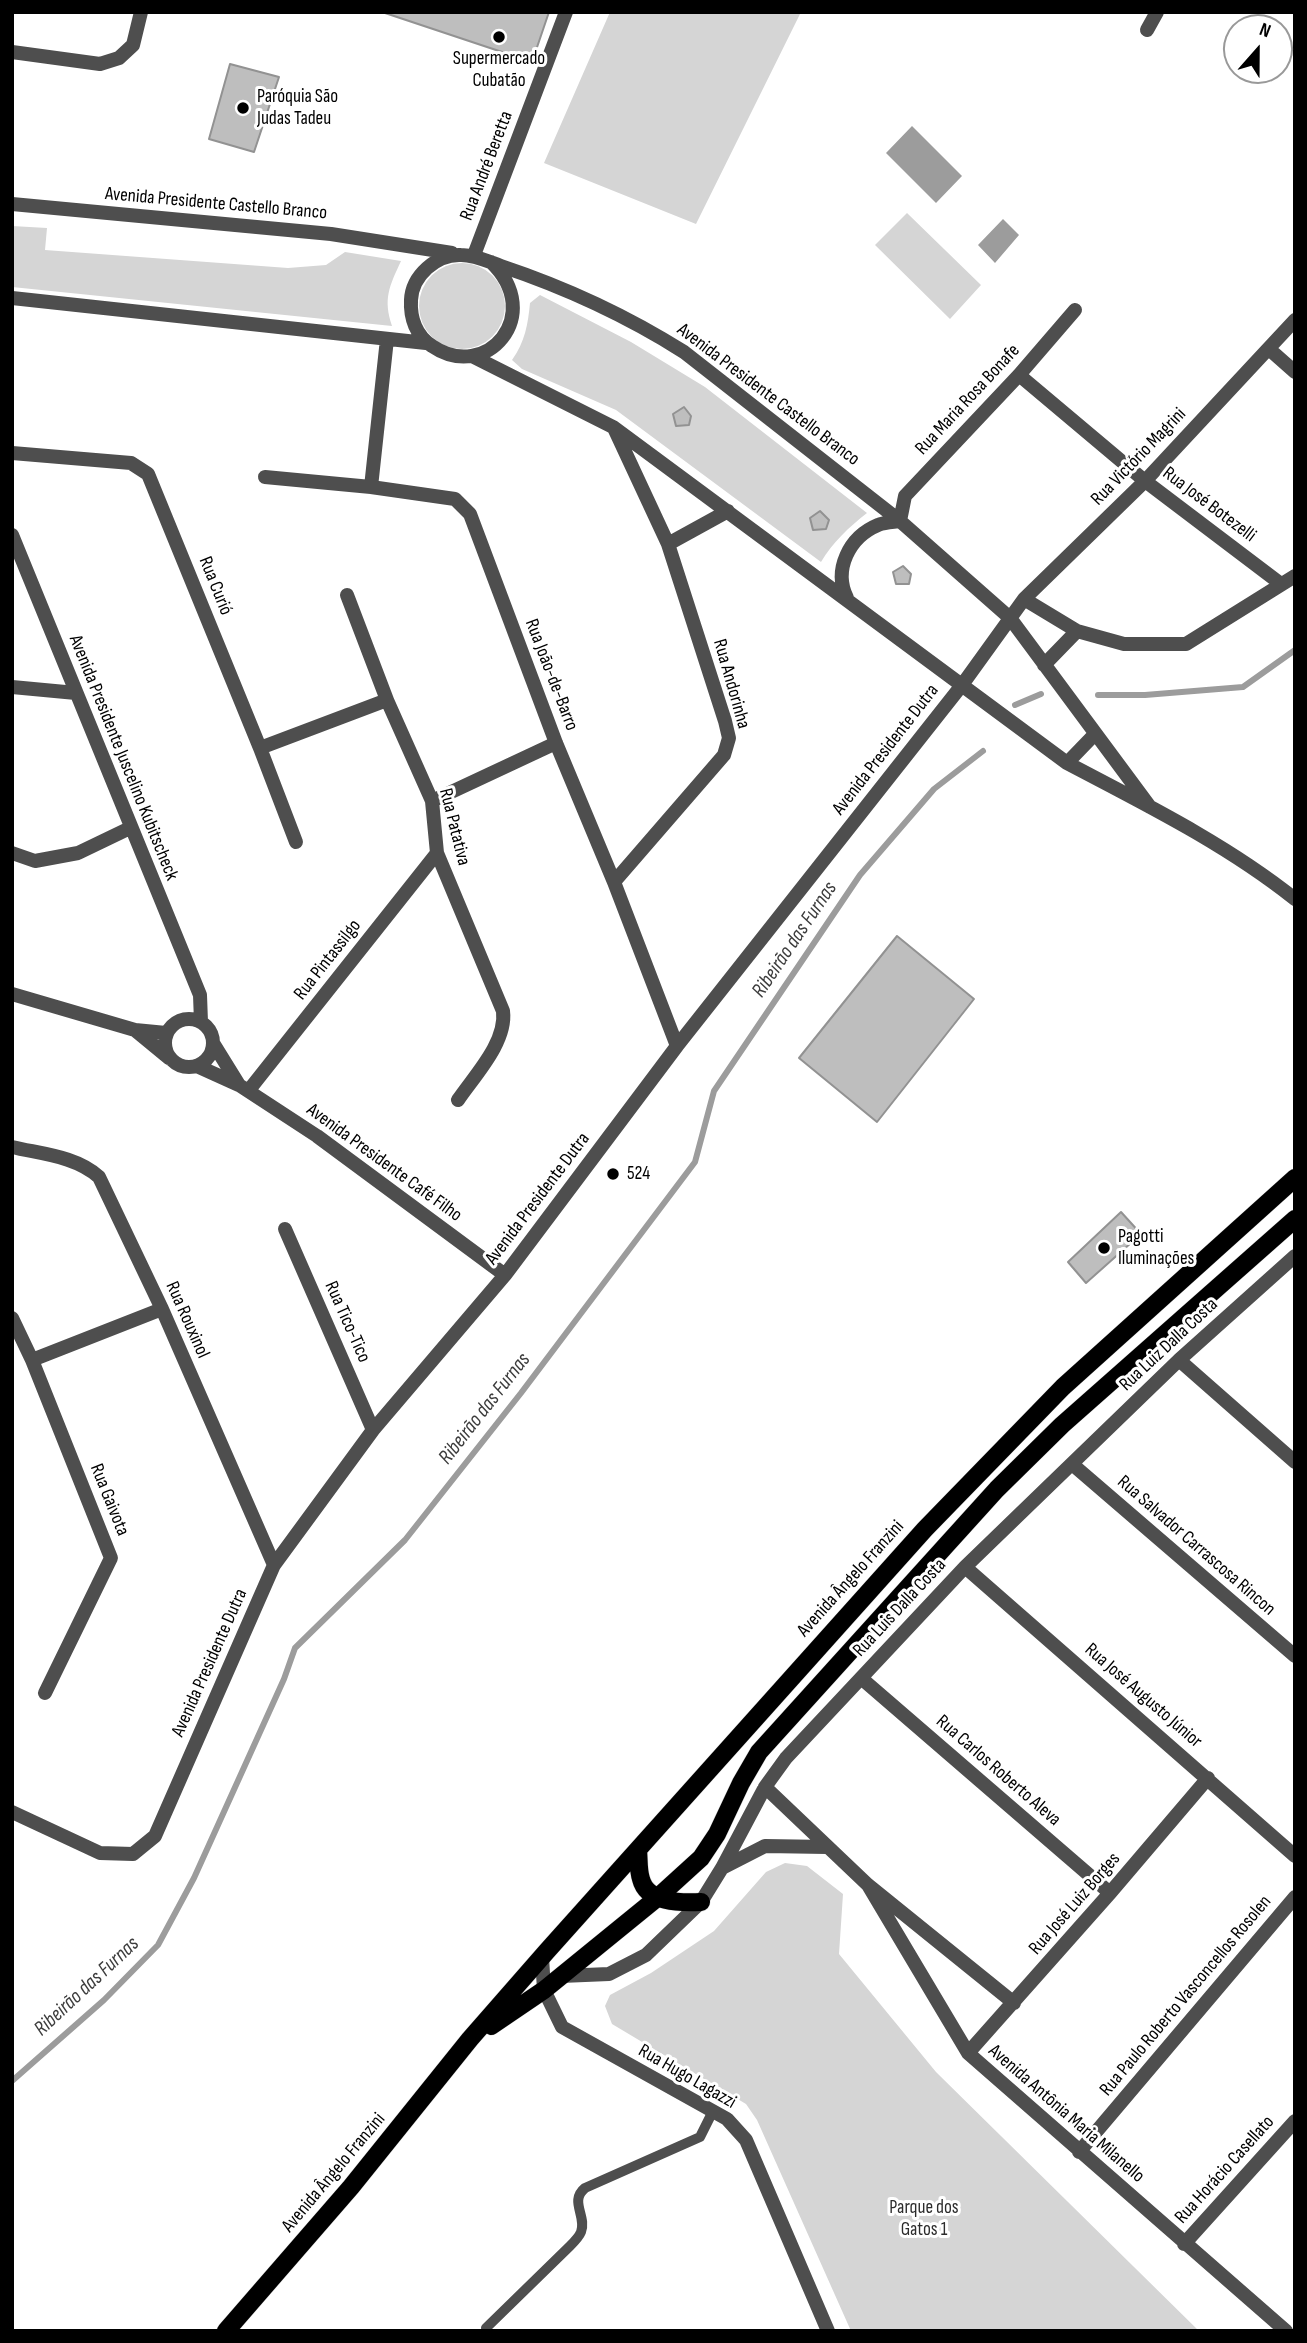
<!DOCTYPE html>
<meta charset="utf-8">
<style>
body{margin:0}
#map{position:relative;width:1307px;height:2343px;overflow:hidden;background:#fff;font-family:"Sofia Sans Condensed",sans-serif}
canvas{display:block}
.frame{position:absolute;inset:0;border:14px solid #000;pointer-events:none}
.north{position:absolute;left:1223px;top:14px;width:70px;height:70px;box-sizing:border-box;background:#fff;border:2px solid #999;border-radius:50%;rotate:21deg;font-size:19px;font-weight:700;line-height:28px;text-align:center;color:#000}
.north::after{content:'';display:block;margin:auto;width:24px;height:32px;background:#000;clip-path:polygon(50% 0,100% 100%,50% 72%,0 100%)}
</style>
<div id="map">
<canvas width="1307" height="2343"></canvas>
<div class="frame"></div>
<div class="north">N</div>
</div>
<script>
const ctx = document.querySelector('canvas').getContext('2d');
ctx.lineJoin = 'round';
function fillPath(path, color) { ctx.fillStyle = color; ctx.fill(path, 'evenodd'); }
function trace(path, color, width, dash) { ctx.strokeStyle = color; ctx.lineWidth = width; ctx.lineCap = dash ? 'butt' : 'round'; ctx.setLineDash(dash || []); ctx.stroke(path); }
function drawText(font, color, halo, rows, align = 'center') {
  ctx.font = font + ' "Sofia Sans Condensed",sans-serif'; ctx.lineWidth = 6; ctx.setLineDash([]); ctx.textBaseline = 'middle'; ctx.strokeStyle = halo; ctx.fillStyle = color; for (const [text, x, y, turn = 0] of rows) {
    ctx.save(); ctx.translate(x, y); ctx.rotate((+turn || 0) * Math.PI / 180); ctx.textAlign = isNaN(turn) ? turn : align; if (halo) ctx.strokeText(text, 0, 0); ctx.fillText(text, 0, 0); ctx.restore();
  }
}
fillPath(new Path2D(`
 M 610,12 L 801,12 L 696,224 L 544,163 Z
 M 907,213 L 981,285 L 950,319 L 875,245 Z
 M 12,226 L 47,228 L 45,250 L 288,268 L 326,265 L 345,252 L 401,261 C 389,287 383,299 392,326 L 12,287 Z
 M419 306a43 43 0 1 1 86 0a43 43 0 1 1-86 0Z
 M 540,295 L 631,342 L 705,387 L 867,513 C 848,528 833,542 821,562 L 616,410 L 522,369 L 512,360 C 525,342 528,324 530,303 Z
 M 785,1863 L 807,1866 L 843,1894 L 839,1954 L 936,2072 L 1199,2331 L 851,2331 L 757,2120 L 746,2104 L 612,2024 L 605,2006 L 610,1995 L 651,1973 L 714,1931 L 766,1872 Z`), '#d5d5d5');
fillPath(new Path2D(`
 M 912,126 L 962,176 L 936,203 L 886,153 Z
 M 1003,219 L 1019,235 L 995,263 L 978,245 Z`), '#9c9c9c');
trace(new Path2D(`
 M 1098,695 L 1145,695 L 1243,687 L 1295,650
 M 1015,705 L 1041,694
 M 12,2081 L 104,2000 L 158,1945 L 194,1878 L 284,1679 L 295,1648 L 405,1540 L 521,1393 L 695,1162 L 714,1091 L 860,875 L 934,789 L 983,751`), '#9c9c9c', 6);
const building = new Path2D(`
 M 382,12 L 549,12 L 532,62 Z
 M 230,64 L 279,77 L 254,152 L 209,139 Z
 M 684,407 L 691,416 L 689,425 L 676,426 L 673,414 Z
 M 820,511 L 829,520 L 826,529 L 813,530 L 810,518 Z
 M 903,566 L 911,574 L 909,584 L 896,584 L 893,572 Z
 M 897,936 L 974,999 L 877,1122 L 799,1058 Z
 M 1121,1212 L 1141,1234 L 1086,1283 L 1068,1262 Z`);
fillPath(building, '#bebebe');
trace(building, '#929292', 2);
const primary = new Path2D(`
 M 638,1850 C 639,1859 638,1870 641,1879 C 647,1903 680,1903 701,1902
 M 491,2026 L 544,1990 L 657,1898 L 701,1858 L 717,1834 L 741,1783 L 759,1752 L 997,1489 L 1062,1425 L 1295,1219
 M 226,2331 L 351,2187 L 470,2039 L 547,1951 L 925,1529 L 1063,1387 L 1295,1178`);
trace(primary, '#dbdbdb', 19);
trace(new Path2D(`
 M 486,2328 L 570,2246 C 574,2242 579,2237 581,2232 C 587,2216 569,2201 585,2188 L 700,2137 L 713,2111`), '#4e4e4e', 10);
trace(new Path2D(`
 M 1147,30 L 1157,12
 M 12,52 L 100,64 L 119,58 L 133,45 L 141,12
 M 12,204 L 331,234 L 452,253
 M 474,255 L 566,12
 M 491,262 C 546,315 486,383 432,346 C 416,336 410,318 411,300 C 412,276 436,254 461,255 C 475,255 487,261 501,266 C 564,287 627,316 684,352 L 900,521 L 1010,618 L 1150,807
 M 12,298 L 426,343
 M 1269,349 L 1295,372
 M 472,356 L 613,427 L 1067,763 C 1145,804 1226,844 1295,899
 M 1019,375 L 1145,481 L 1281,584
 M 614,428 L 668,544
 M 12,453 L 131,463 L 148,474 L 260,748 L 296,842
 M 265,477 L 371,487 L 455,499 L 470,514 L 556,743 L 614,882 L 677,1046
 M 371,487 L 387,339
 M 12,535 L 200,995 L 201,1022
 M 347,595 L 387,700 L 432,801 L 437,853 L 503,1011 C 507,1042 475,1075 458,1100
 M 847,598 C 833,570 849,537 878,525 C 884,522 893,522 900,521 L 905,496 L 1019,375 L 1075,310
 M 1024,599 L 1077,631 L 1124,644 L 1186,644 L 1295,576
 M 1044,665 L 1077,631
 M 12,687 L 76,693
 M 260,748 L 387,700
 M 1067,763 L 1095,734
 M 432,801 L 556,743
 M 12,853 L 35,861 L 78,853 L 130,828
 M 614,882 L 724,755 L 729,738 L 725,721 L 668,544 L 728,511
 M 12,994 L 135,1030 L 166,1033
 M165 1043a24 24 0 1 1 48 0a24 24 0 1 1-48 0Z
 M 135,1030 L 169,1058
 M 213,1043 L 239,1085
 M 197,1066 L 239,1085 L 317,1136 L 505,1275
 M 249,1090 L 437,853
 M 12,1147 C 41,1154 76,1156 99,1177 L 162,1309 L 274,1565
 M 285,1229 L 373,1430
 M 12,1318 L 32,1360 L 111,1558 L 45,1693
 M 32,1360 L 162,1309
 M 1179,1360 L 1295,1462
 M 1072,1464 L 1295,1656
 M 965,1567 L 1295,1856
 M 861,1678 L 1110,1893
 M 765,1787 L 868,1885 L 1014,2003
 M 12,1812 L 100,1853 L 133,1854 L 155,1836 L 274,1565 L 373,1430 L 505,1275 L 677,1046 L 962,685 L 1024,599 L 1145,481 L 1295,320
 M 722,1868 L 765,1846 L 827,1847
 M 868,1885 L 968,2053 L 1286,2331
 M 542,1957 L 544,1990 L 562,2027 L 727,2119 L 746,2140 L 828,2331
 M 561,1976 L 609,1974 L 646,1955 L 701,1902 L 722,1868 L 765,1787 L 786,1758 L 965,1567 L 1179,1360 L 1295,1256
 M 968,2053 L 1110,1893 L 1208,1778
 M 1079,2152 L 1295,1897
 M 1184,2244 L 1295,2121`), '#4e4e4e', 14);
trace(primary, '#000', 18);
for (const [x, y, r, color] of [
 [499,37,7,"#000"],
 [243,108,7,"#000"],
 [613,1174,7,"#000"],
 [1104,1248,7,"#000"]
]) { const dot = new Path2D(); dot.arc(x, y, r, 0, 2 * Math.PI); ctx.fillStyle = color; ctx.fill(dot); trace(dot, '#fff', 2.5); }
drawText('19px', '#000', '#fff', [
 ["Supermercado",499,59,"center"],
 ["Cubatão",499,81,"center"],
 ["Paróquia São",257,97],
 ["Judas Tadeu",257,119],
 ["524",627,1174],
 ["Pagotti",1118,1237],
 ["Iluminações",1118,1259]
], 'left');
drawText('19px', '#000', '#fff', [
 ["Rua André Beretta",487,166,-69],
 ["Avenida Presidente Castello Branco",216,204,5],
 ["Avenida Presidente Castello Branco",768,395,37],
 ["Rua Maria Rosa Bonafe",968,400,-47],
 ["Rua Victório Magrini",1139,457,-46],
 ["Rua José Botezelli",1209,505,37],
 ["Rua Curió",215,586,68],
 ["Rua João-de-Barro",551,675,69],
 ["Rua Andorinha",731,684,74],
 ["Avenida Presidente Dutra",886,750,-52],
 ["Avenida Presidente Juscelino Kubitscheck",123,758,68],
 ["Rua Patativa",454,827,76],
 ["Rua Pintassilgo",328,960,-52],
 ["Avenida Presidente Café Filho",384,1163,36],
 ["Avenida Presidente Dutra",538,1199,-53],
 ["Rua Rouxinol",187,1320,66],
 ["Rua Tico-Tico",347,1322,66],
 ["Rua Luiz Dalla Costa",1169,1345,-43],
 ["Rua Gaivota",109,1500,68],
 ["Rua Salvador Carrascosa Rincon",1196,1546,41],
 ["Avenida Ângelo Franzini",851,1579,-48],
 ["Rua Luis Dalla Costa",900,1608,-47],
 ["Avenida Presidente Dutra",210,1663,-66],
 ["Rua José Augusto Júnior",1143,1696,41],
 ["Rua Carlos Roberto Aleva",998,1771,41],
 ["Rua José Luiz Borges",1075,1904,-49],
 ["Rua Paulo Roberto Vasconcellos Rosolen",1186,1996,-50],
 ["Rua Hugo Lagazzi",687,2077,30],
 ["Avenida Antônia Maria Milanello",1066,2114,41],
 ["Rua Horácio Casellato",1225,2170,-48],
 ["Avenida Ângelo Franzini",334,2173,-50]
]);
drawText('19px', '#2c2c2c', '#fff', [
 ["Parque dos",924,2208],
 ["Gatos 1",924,2230]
]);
drawText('italic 21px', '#3d3d3d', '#fff', [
 ["Ribeirão das Furnas",795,940,-56],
 ["Ribeirão das Furnas",485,1409,-52],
 ["Ribeirão das Furnas",87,1987,-43]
]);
</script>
